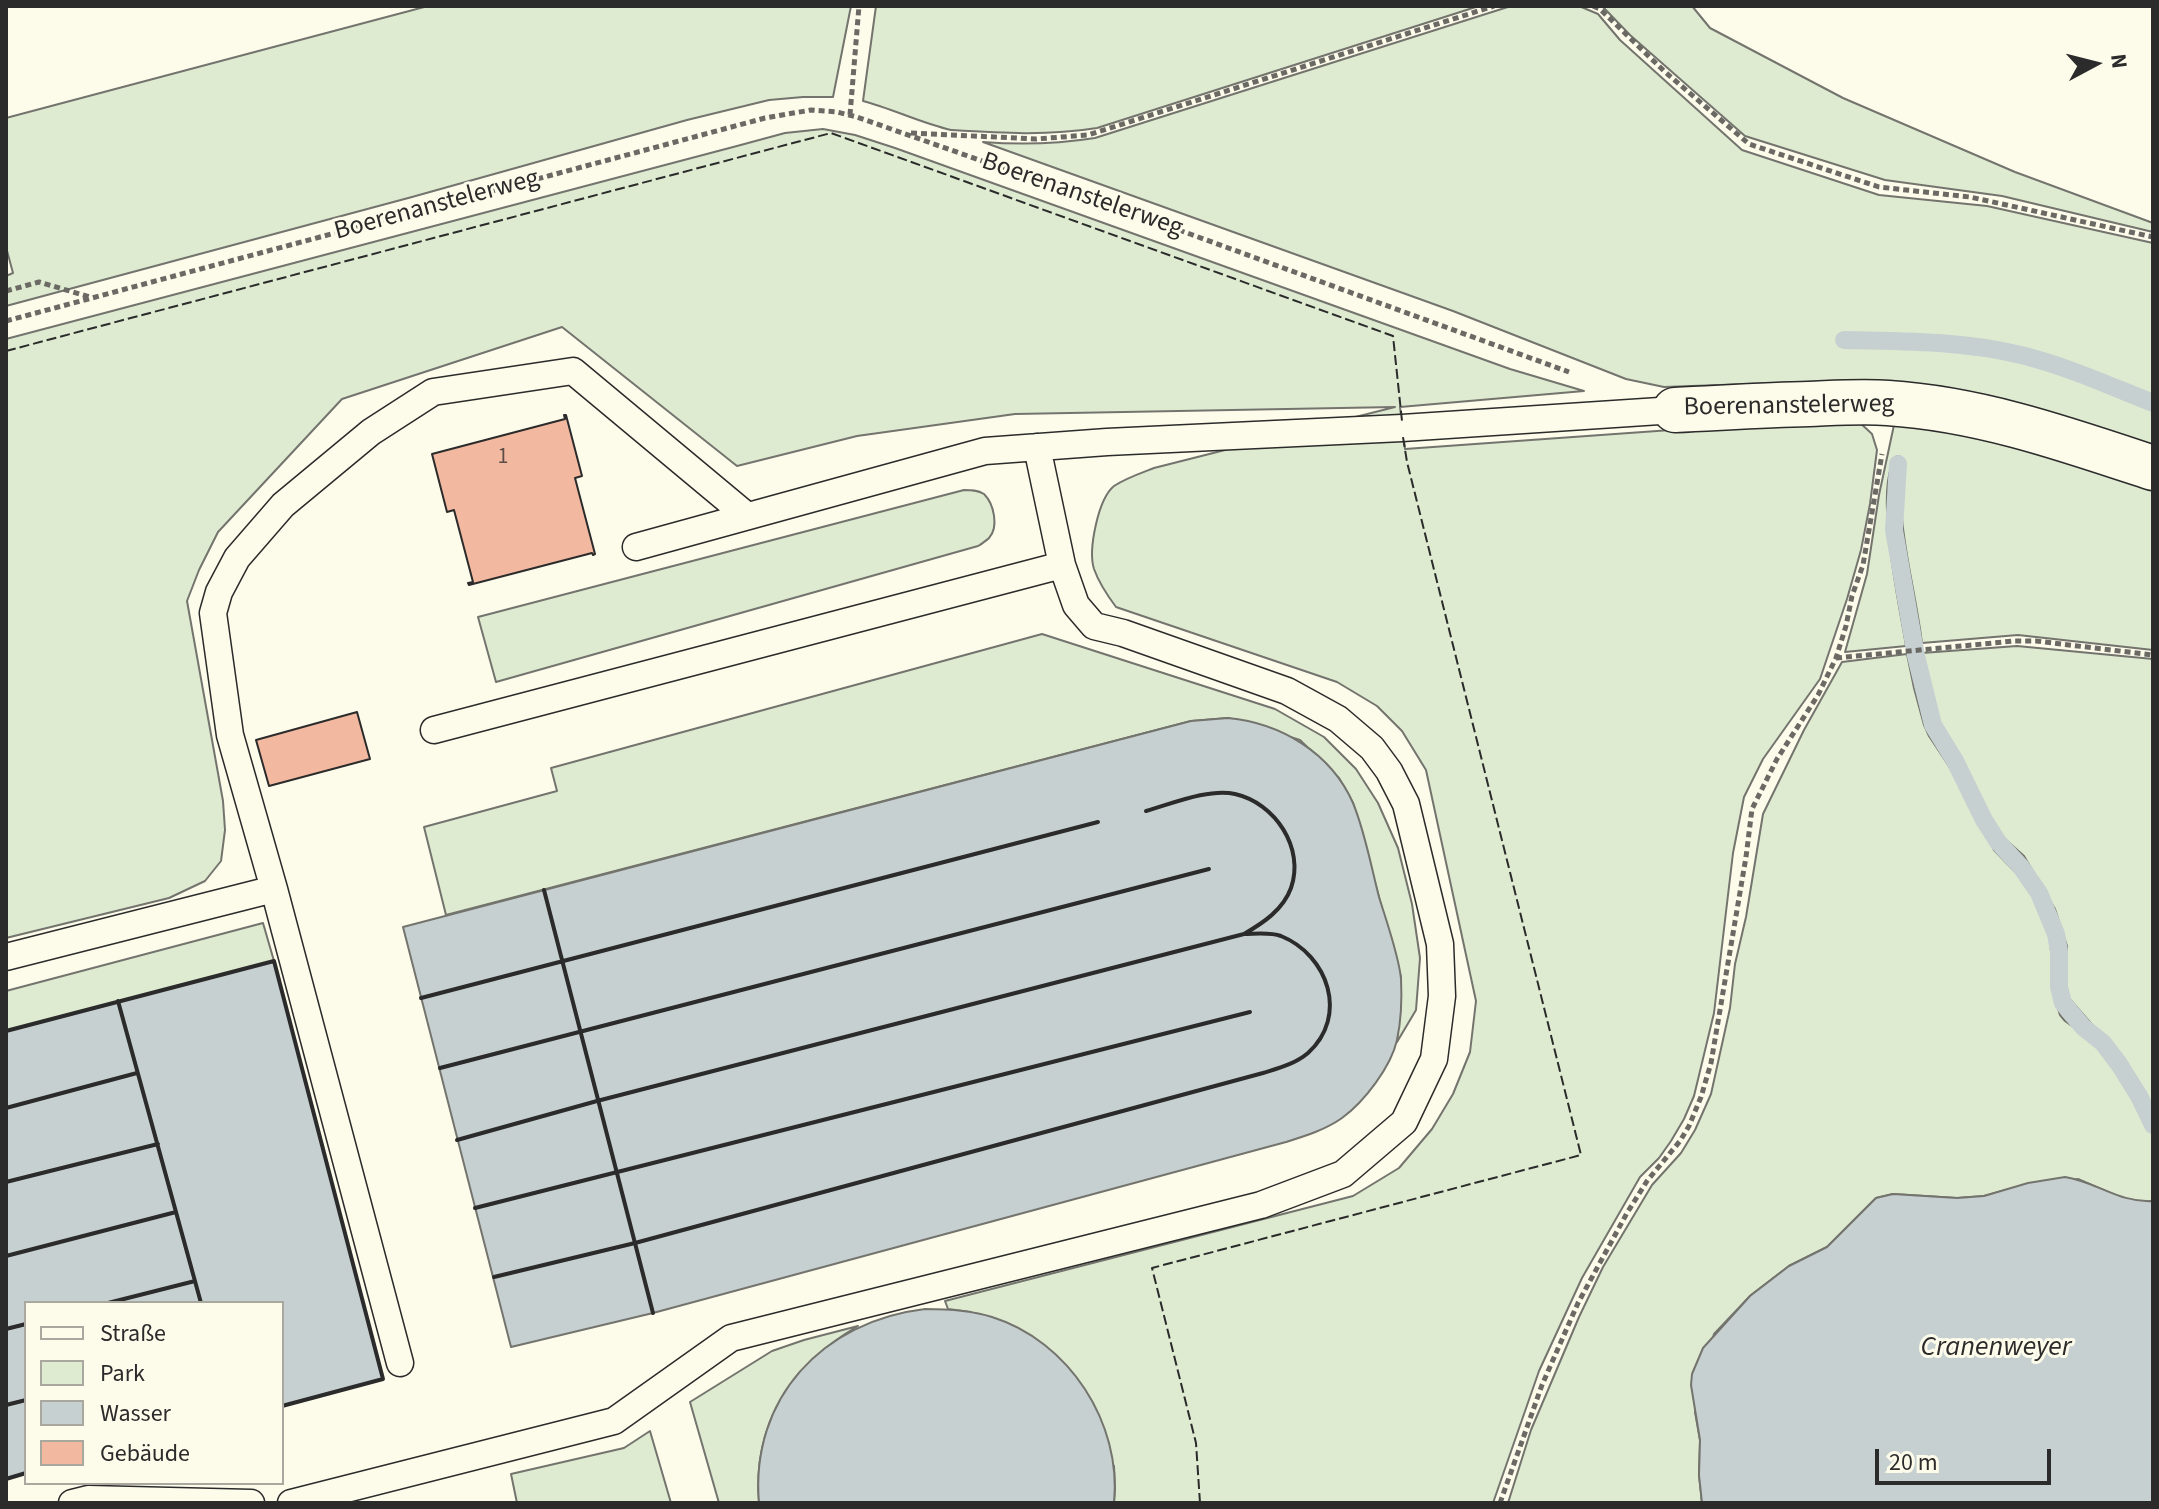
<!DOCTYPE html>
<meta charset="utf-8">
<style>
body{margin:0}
#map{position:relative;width:2159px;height:1509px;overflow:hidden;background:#fdfbea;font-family:"Source Sans 3",sans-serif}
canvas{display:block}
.frame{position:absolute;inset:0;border:8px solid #2b2b2b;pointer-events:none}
.legend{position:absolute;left:24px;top:1301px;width:260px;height:184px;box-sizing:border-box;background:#fdfbea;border:2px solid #a9a89e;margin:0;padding:10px 14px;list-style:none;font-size:24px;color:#2b2b2b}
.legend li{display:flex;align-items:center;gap:16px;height:40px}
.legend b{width:40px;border:2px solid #a9a89e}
.north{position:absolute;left:2055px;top:24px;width:80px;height:80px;-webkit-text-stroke:6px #fdfbea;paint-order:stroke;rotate:83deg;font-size:22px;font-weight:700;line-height:32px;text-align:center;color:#2b2b2b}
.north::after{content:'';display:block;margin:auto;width:28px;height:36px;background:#2b2b2b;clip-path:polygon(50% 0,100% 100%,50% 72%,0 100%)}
.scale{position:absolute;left:1875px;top:1449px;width:176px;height:36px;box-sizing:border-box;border:4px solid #2b2b2b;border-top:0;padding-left:10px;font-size:24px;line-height:28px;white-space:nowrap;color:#2b2b2b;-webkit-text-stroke:6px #fdfbea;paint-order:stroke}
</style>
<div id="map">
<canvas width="2159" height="1509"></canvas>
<div class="frame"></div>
<ul class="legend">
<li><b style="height:10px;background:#fdfbea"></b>Straße</li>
<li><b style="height:22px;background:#deebd1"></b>Park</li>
<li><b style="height:22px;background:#c7d0d0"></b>Wasser</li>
<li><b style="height:22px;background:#f2b8a0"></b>Gebäude</li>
</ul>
<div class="north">N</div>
<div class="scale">20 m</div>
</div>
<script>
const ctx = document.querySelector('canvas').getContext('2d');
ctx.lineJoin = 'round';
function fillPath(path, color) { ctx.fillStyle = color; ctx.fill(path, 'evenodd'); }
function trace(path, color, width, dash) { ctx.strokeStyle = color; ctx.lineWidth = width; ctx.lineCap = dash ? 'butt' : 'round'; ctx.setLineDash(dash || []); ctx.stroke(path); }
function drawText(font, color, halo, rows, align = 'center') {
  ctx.font = font + ' "Source Sans 3",sans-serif'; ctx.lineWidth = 6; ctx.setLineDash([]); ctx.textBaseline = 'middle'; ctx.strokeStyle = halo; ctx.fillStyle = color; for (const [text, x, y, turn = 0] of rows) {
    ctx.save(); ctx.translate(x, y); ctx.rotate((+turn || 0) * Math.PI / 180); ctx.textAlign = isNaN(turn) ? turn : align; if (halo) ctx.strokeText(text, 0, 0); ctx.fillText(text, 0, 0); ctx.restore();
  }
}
const green = new Path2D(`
 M 428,6 L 851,6 L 833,97 L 803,97 L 769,100 L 687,120 L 412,197 L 6,306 L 6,276 L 13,273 L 6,247 L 6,118 Z
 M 876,6 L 1479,6 L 1097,128 C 1048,136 1000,133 951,130 C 921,123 893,109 863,101 Z
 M 1511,6 L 1579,6 L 1598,14 L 1620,40 L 1742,150 L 1879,195 L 1987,206 L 2153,243 L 2153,650 L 2018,635 L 1922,643 C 1914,580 1895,524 1902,460 L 1901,457 L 1897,456 C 1872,485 1900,607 1906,646 L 1845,652 L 1867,574 L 1879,495 L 1894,425 L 1896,384 L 1860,380 L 1664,387 L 1626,379 L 1453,311 L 983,142 C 1021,145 1057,144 1095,138 Z
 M 1602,6 L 1692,6 L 1710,28 L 1843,98 L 2015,172 L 2153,223 L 2153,232 L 2002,196 L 1885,180 L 1745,136 L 1630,35 Z
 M 823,129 L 855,135 L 895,148 L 1510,369 L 1584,391 L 1400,407 L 1405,449 L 1727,426 L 1857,420 L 1872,434 L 1877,450 L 1870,504 L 1861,550 L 1847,599 L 1820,679 L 1763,759 L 1744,797 L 1733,853 L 1714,1013 L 1694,1096 L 1684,1119 L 1671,1141 L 1659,1158 L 1640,1177 L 1582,1278 L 1539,1371 L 1493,1503 L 1114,1503 L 1115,1488 L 1114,1466 L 971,1312 L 948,1309 L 945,1301 L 1353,1196 L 1399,1168 L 1432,1129 L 1453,1094 L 1470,1052 L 1476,1001 L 1426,770 L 1402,731 L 1377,706 L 1337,682 L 1116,607 C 1107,595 1099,583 1094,569 C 1088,550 1098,499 1114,486 C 1126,478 1141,473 1154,468 L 1395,407 L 1015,414 L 857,436 L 737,466 L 562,327 L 342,399 L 218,532 L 199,570 L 187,601 L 223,801 L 225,830 L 221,861 L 205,881 L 169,898 L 6,938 L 6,339 L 737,146 L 785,133 Z
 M 964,490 C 971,490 978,490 984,494 C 994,504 999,527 989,538 C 988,539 979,546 978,546 L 496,682 L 478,617 Z
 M 1042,634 L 1275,709 L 1324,737 L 1356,769 L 1378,803 L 1398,848 L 1412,904 L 1420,958 L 1416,1010 L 1397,1042 L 1400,1007 L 1401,977 L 1353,803 L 1339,778 L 1300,740 L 1228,718 L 1191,721 L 446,915 L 424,827 L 557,791 L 551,768 Z
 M 2017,646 L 2153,659 L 2153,1110 L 2115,1051 L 2068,997 L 2065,980 L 2067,946 L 2055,909 L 2024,856 L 1996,831 L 1991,823 L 1977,790 L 1938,722 L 1932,707 L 1922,653 Z
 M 1907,654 L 1914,688 L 1924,725 L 1929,736 L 1960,783 L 1994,850 L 2020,877 L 2036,902 L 2050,937 L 2054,996 L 2060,1015 L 2065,1021 L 2090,1039 L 2106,1056 L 2117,1071 L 2150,1126 L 2153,1136 L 2153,1201 L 2136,1202 L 2124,1199 L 2078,1179 L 2013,1188 L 1984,1196 L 1957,1198 L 1893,1194 L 1876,1198 L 1827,1247 L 1789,1266 L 1751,1295 L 1714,1334 L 1695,1412 L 1700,1440 L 1699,1475 L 1702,1503 L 1508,1503 L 1531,1430 L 1579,1317 L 1603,1267 L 1652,1185 L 1681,1153 L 1695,1130 L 1711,1094 L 1730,1008 L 1735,964 L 1746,917 L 1763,814 L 1804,730 L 1842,662 Z
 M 263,923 L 274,961 L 6,1031 L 6,991 Z
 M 858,1326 C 792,1364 752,1425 759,1503 L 719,1503 L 690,1402 L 772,1351 L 804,1340 Z
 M 650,1431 L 671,1503 L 517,1503 L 511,1474 L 624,1448 Z`);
fillPath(green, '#deebd1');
trace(green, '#74746e', 2);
const water = new Path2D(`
 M 1228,718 C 1281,723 1331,753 1353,803 C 1365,832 1371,866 1379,897 C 1386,920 1399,956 1401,979 C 1402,998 1401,1021 1397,1040 C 1391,1067 1364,1102 1342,1118 C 1325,1130 1305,1136 1286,1142 L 653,1313 L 511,1347 L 403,927 L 1191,721 Z
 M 274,961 L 383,1379 L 282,1406 L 282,1303 L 26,1303 L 26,1473 L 6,1479 L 6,1031 Z
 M 2065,1177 C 2097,1182 2119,1203 2153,1201 L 2153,1503 L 1702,1503 L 1699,1475 L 1700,1440 L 1691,1385 L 1692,1374 L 1703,1348 L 1750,1296 L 1789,1266 L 1827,1247 L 1876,1198 L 1893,1194 L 1957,1198 L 1984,1196 L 2028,1183 Z
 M 925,1309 C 947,1309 970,1310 992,1317 C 1069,1341 1122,1423 1114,1503 L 759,1503 C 750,1398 823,1321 925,1309 Z`);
fillPath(water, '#c7d0d0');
trace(water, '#74746e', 2);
trace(new Path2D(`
 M 1844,340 C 1903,341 1963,341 2021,355 C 2066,366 2110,386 2153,403
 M 1898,464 L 1894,530 L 1916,656 L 1933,725 L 1955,761 L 1984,820 L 1998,842 L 2021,867 L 2039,893 L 2056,934 L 2059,951 L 2059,987 L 2063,1003 L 2083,1027 L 2103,1043 L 2119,1064 L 2139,1096 L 2153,1125`), '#c7d0d0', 18);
const building = new Path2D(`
 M 564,415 L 566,415 L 582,476 L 575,478 L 595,554 L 593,555 L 592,553 L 469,585 L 468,583 L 473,582 L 454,510 L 447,512 L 432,454 L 565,419 Z
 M 357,712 L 370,759 L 269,786 L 256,740 Z`);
fillPath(building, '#f2b8a0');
trace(building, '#2b2b2b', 2);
const lane = new Path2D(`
 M 636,547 L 985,451 L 1107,442 L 1402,428 L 1675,410
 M 434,730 L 1062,565
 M 6,957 L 274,889
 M 400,1363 L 274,889 L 230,735 L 213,613 L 219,592 L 237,558 L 283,505 L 371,432 L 433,392 L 573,371 L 747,516
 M 72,1503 L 88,1499 L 251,1503
 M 291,1503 L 614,1421 L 731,1338 L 1261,1205 L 1343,1174 L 1404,1122 L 1434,1059 L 1442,996 L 1440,944 L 1406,804 L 1389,771 L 1372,748 L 1338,719 L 1287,691 L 1123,633 L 1094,626 L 1076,605 L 1062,565 L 1037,447`);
const street = new Path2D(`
 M 1675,410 C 1720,408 1764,405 1809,404 C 1835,403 1862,401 1888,403 C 1980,409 2066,439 2153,468`);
trace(lane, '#2b2b2b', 29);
trace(street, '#2b2b2b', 47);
trace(new Path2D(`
 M 1593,6 L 1600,9 L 1664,71 L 1749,144 L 1879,187 L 1970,197 L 2153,237
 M 850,115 L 859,6
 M 911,133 L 1036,139 L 1088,135 L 1494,6
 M 6,291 L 39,282 L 90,297
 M 6,321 L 765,118 L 811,110 L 837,112 L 857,117 L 1190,234 L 1569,372
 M 1836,658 L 2014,641 L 2036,641 L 2153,655
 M 1500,1503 L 1542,1385 L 1578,1303 L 1627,1213 L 1647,1181 L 1680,1141 L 1689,1126 L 1701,1097 L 1711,1063 L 1746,857 L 1752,809 L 1777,759 L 1818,695 L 1836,658 L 1846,626 L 1852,596 L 1863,565 L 1882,454`), '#6a6964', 5, [6, 4]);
trace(lane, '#fdfbea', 26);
trace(street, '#fdfbea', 44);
trace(new Path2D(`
 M 6,351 L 831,133 L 1393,336 L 1402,421
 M 1200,1503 L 1196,1443 L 1152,1268 L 1581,1155 L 1407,462 L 1403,437`), '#2b2b2b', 2, [10, 4]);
trace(new Path2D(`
 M 544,890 L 653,1313
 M 421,998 L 1098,822
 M 118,1001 L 201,1303
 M 6,1031 L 274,961 L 383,1379 L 282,1406
 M 440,1068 L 1209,869
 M 6,1108 L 137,1073
 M 457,1140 L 597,1101 L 1244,934
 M 6,1182 L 158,1144
 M 475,1208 L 1250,1012
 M 6,1256 L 176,1212
 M 494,1277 L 635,1243 L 1263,1073 C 1279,1068 1295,1064 1308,1053 C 1349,1016 1328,955 1281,936 C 1270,932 1255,934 1244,934 C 1263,923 1283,910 1291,888 C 1305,848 1275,803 1235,794 C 1209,788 1171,804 1146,811
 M 108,1303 L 195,1281
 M 6,1329 L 26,1324
 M 6,1405 L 26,1400
 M 6,1479 L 26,1473`), '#2b2b2b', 4);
drawText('22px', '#5d4e48', null, [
 ["1",503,458]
]);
drawText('26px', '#2b2b2b', '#fdfbea', [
 ["Boerenanstelerweg",1082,196,19],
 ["Boerenanstelerweg",437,206,-15],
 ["Boerenanstelerweg",1789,407,-1]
]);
drawText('italic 28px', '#2b2b2b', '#fdfbea', [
 ["Cranenweyer",1996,1349]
]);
</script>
